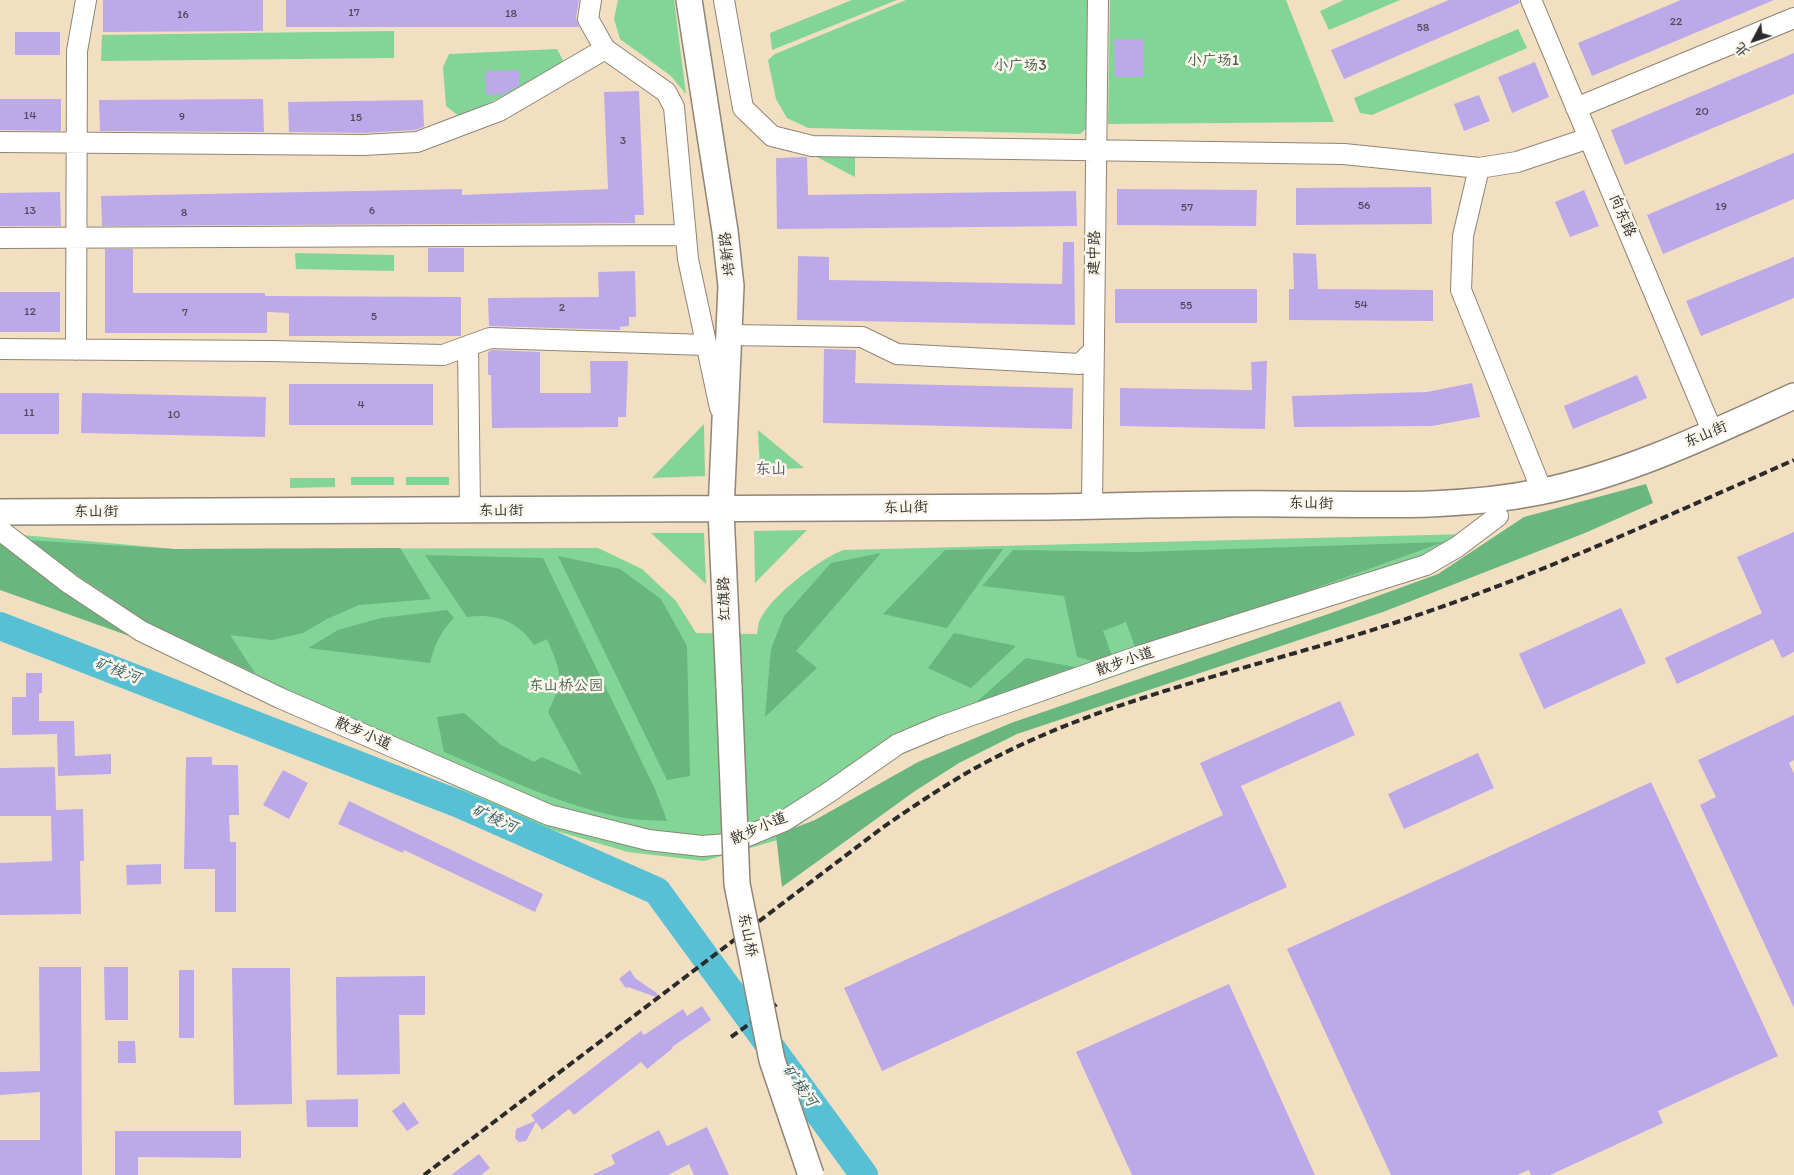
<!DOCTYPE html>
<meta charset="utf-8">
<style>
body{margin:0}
#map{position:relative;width:1794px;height:1175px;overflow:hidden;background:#f2dfc1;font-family:Itim,"LXGW WenKai TC",sans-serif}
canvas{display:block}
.north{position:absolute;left:1729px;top:15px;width:50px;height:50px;-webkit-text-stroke:4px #fbf7ec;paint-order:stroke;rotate:230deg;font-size:14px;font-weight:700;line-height:20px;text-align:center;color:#2b2b2b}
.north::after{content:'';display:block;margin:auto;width:18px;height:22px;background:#2b2b2b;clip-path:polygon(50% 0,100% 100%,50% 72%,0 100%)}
</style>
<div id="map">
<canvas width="1794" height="1175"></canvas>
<div class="north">北</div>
</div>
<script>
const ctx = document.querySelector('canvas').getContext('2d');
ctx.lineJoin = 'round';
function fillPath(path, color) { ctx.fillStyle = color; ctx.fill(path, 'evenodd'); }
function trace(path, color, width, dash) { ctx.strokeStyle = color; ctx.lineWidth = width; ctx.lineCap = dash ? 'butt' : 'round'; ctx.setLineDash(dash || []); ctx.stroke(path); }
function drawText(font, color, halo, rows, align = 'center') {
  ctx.font = font + ' Itim,"LXGW WenKai TC",sans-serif'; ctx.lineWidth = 5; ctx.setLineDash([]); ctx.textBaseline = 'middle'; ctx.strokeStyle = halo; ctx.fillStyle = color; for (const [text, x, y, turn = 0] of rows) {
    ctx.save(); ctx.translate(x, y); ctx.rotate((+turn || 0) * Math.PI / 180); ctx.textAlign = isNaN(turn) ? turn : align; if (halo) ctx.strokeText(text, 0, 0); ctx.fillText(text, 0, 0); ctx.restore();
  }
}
fillPath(new Path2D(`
 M 618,0 L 674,0 L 686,94 L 671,76 L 620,39 L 614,19 Z
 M 852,0 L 897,0 L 772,50 L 770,33 Z
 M 906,0 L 1087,0 L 1087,128 L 1080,134 L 808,128 L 787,118 L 776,99 L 768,60 L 775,54 Z
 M 1110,0 L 1286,0 L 1334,122 L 1108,124 Z
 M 1344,0 L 1400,0 L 1329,30 L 1320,11 Z
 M 1518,29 L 1527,48 L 1372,115 L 1360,113 L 1354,98 Z
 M 394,31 L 394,58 L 101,61 L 102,35 Z
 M 557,49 L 564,62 L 559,69 L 460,117 L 446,106 L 443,67 L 449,54 Z
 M 815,156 L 855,156 L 855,177 Z
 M 295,253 L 394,255 L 394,271 L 296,269 Z
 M 704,424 L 705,476 L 652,478 Z
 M 758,430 L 804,468 L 760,470 Z
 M 351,477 L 394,477 L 394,485 L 351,485 Z
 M 406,477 L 449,477 L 449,485 L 406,485 Z
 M 290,478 L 335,478 L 335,487 L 290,488 Z
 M 807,530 L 755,583 L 754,531 Z
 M 0,533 L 174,549 L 598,548 L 642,569 L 676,601 L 696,633 L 757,634 C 758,628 758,622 762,616 C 774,594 820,559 843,550 L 1469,534 L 1399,578 L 955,732 L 896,757 L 778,840 L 704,861 L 628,852 L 539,826 L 149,643 Z
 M 651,533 L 704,533 L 706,584 Z`), '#82d596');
fillPath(new Path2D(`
 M 1646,484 L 1653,503 L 1585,533 L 1383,612 L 1017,734 L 959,763 L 915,791 L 782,887 L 776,835 L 815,820 L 918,762 L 1011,723 L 1331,613 L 1438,574 L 1524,517 Z
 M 0,538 L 149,643 L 0,590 Z
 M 25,540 L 174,549 L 400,548 L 431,599 L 359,605 L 327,619 L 303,633 L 272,640 L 230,635 L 255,673 L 150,624 Z
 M 1444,542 L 1137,652 L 1126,622 L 1103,631 L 1114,661 L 1104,664 L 1077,657 L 1064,596 L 982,586 L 1013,550 L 1139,552 Z
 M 1003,549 L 947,628 L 883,614 L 945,550 Z
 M 881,553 L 796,651 L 817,668 L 765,717 L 771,649 L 784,616 L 831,563 Z
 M 425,555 L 543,558 L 655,789 L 667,821 C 653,820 639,820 625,818 C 562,806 503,777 444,752 L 437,717 L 464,713 L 501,745 L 534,762 L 542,757 L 582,775 L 548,712 C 565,678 561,672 547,639 L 534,645 C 518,621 495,613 467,617 Z
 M 558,556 L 620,569 L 661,599 L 687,646 L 690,776 L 667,780 Z
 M 447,610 L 454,618 C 440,632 435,644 430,663 L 308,648 L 338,630 L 381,618 Z
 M 954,633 L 1016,646 L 971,688 L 928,668 Z
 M 1026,658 L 1086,669 L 972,706 Z`), '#69b67f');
trace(new Path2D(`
 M 0,626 L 459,804 L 657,891 L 864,1175`), '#58c0d5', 28);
fillPath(new Path2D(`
 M 103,0 L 263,0 L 263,31 L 103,32 Z
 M 286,0 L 579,0 L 576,18 L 579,27 L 286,27 Z
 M 1449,0 L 1519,0 L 1520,3 L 1344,79 L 1331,50 Z
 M 1681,0 L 1774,0 L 1592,76 L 1578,43 Z
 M 15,32 L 60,32 L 60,55 L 15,55 Z
 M 1114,39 L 1144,39 L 1144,77 L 1115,77 Z
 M 1794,53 L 1794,94 L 1625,165 L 1611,130 Z
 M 1535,62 L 1549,97 L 1512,113 L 1498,77 Z
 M 519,70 L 520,85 L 504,94 L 486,95 L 485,71 Z
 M 639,91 L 644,215 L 635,215 L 635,223 L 102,226 L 101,196 L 462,189 L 462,195 L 608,189 L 604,92 Z
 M 1479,95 L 1490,121 L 1464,131 L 1454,104 Z
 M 0,99 L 61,99 L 61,131 L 0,130 Z
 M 263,99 L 264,132 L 100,131 L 99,100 Z
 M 423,100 L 424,127 L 415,130 L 364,133 L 289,132 L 288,102 Z
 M 1794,153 L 1794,199 L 1663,254 L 1647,215 Z
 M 807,157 L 808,195 L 1076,191 L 1077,226 L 777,229 L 776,158 Z
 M 1431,187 L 1432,224 L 1296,225 L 1296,188 Z
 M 1117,189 L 1257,190 L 1256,226 L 1117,225 Z
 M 1584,190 L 1599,226 L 1570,237 L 1555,202 Z
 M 60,192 L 61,226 L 0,226 L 0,193 Z
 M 1063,242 L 1074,242 L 1075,325 L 797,320 L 798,256 L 829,257 L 829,280 L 1062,284 Z
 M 428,248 L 464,248 L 464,272 L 428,272 Z
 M 105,249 L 133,249 L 133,293 L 265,293 L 265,296 L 461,297 L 461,336 L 289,336 L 289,313 L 267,312 L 267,333 L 105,333 Z
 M 1293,253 L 1316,254 L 1318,289 L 1433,290 L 1433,321 L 1289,320 L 1289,289 L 1294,289 Z
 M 1794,257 L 1794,298 L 1701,336 L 1686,301 Z
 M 635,271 L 636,317 L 629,317 L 629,326 L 620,327 L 620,330 L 489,326 L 488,298 L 599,297 L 598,272 Z
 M 1115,289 L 1257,289 L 1257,323 L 1115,323 Z
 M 0,292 L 60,292 L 60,332 L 0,332 Z
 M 824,349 L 856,350 L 855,383 L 1073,388 L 1072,429 L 823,423 Z
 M 492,350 L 540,352 L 540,393 L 591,393 L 590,361 L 628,361 L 626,417 L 618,417 L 618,427 L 492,428 L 491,375 L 488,375 L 488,352 Z
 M 1267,361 L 1265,429 L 1120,426 L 1120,388 L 1252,390 L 1251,362 Z
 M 1637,375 L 1647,398 L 1573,429 L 1564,406 Z
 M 1472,383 L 1480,417 L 1432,426 L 1294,427 L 1292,396 L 1427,392 Z
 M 289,384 L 433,384 L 433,425 L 289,425 Z
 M 0,393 L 59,393 L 59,434 L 0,434 Z
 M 82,393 L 266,397 L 265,437 L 81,433 Z
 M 1794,532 L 1794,652 L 1782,658 L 1773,639 L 1677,684 L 1665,658 L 1762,613 L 1737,557 Z
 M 1621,608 L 1646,663 L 1544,709 L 1519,654 Z
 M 26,673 L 42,673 L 42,693 L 39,693 L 39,721 L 74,721 L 75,756 L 111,754 L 111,774 L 58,776 L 57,734 L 12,735 L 12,697 L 26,697 Z
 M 1340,701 L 1355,735 L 1241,786 L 1287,887 L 882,1071 L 844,988 L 1223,815 L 1200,763 Z
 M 1794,715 L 1794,760 L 1789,763 L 1794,774 L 1794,1008 L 1700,805 L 1716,797 L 1698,760 Z
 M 1478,753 L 1494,788 L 1404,829 L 1388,794 Z
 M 186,757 L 212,757 L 212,765 L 238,765 L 239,815 L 229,815 L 230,842 L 236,842 L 236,912 L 215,912 L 215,869 L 184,869 Z
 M 55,767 L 56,810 L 83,809 L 84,861 L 80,861 L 81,914 L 0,915 L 0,863 L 52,861 L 51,816 L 0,816 L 0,768 Z
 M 283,770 L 308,783 L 289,819 L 263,805 Z
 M 1651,782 L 1778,1056 L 1658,1111 L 1663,1123 L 1550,1175 L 1531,1175 L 1529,1170 L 1517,1175 L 1391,1175 L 1287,949 Z
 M 349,801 L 543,894 L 535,912 L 404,850 L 403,853 L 338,824 Z
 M 161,864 L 161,884 L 127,885 L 126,865 Z
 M 39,967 L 81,967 L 82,1175 L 0,1175 L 0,1140 L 40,1140 L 40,1092 L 0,1095 L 0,1072 L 40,1071 Z
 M 104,967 L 128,967 L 128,1020 L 105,1020 Z
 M 232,968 L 290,968 L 292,1104 L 234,1105 Z
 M 179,970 L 194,970 L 194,1038 L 179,1038 Z
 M 630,970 L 635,978 L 658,994 L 656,997 L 628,987 L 626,988 L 619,979 Z
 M 425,976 L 425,1015 L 399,1015 L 400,1074 L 337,1075 L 336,977 Z
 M 1229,984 L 1315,1175 L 1132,1175 L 1076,1052 Z
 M 702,1006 L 711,1020 L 672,1047 L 673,1048 L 647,1069 L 641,1062 L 574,1115 L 569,1109 L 542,1130 L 536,1122 L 526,1141 L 519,1142 L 515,1138 L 516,1129 L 535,1121 L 531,1115 L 641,1031 L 644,1035 L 683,1009 L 687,1016 Z
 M 118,1041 L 135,1041 L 136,1063 L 118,1063 Z
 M 358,1099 L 358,1127 L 307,1127 L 306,1100 Z
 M 404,1102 L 419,1123 L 407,1131 L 392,1111 Z
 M 707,1127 L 729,1175 L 694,1175 L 689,1164 L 668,1175 L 592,1175 L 615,1164 L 611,1155 L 659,1130 L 667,1146 Z
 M 115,1131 L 241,1131 L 241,1158 L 138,1157 L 138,1175 L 115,1175 Z
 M 479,1154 L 490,1168 L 481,1175 L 451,1175 Z`), '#bca9e9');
const minor = new Path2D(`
 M 591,0 L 588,19 L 605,49 L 666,92 L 674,107 L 688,259 L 720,408
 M 724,0 L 743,108 L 772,136 L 812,146 L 1344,154 L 1479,168 L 1517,162 L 1589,138
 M 1531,0 L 1713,433
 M 1576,108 L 1794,18
 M 0,142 L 364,145 L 417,142 L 499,111 L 605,49
 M 1479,168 L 1463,236 L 1461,290 L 1542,491
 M 0,238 L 686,235
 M 729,335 L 862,337 L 897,354 L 1080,364 L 1094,350
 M 468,346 L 470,511
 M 0,349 L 271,351 L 443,355 L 490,338 L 706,345
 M 76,350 L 77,51 L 86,0
 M 1092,506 L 1098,0
 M 0,530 L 70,584 L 141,631 L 280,698 L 549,815 L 648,840 L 702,846 L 728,844 L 784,821 L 828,793 L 898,744 L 941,726 L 1139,656 L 1426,565 L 1457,547 L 1498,516`);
const major = new Path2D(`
 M 689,0 L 725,231 L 731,286 L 721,511 L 729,687
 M 0,512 C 349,511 698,510 1048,507 C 1127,506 1206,503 1284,504 C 1370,504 1454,509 1539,492 C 1628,474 1712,433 1794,396`);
trace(minor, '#8e8576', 22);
trace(major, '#8e8576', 28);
trace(minor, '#fff', 20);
trace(major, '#fff', 25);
trace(new Path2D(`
 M 731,1037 L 777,1004
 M 424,1175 L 882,828 C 921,801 961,774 1004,753 C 1132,690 1274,664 1409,618 C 1541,574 1667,516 1794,460`), '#2b2b2b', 4, [8, 4]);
const majorBridge = new Path2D(`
 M 729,687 L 737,884 L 772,1060 L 811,1175`);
trace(majorBridge, '#8e8576', 28, []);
trace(majorBridge, '#fff', 25);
drawText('12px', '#4f4a5a', null, [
 ["17",354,13],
 ["18",511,14],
 ["16",183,15],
 ["22",1676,22],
 ["58",1423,28],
 ["20",1702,112],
 ["14",30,116],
 ["9",182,117],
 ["15",356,118],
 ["3",623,141],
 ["56",1364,206],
 ["19",1721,207],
 ["57",1187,208],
 ["13",30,211],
 ["6",372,211],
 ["8",184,213],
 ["54",1361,305],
 ["55",1186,306],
 ["2",562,308],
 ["12",30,312],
 ["7",185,313],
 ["5",374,317],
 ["4",361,405],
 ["11",29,413],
 ["10",174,415]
]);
drawText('15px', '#455e4b', '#fbf7ec', [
 ["小广场1",1213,61],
 ["小广场3",1020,66],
 ["东山桥公园",566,686]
]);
drawText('15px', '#2b2b2b', '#fbf7ec', [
 ["向东路",1622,216,67],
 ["建中路",1095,253,-89],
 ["培新路",728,254,-96],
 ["东山街",1706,435,-23],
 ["东山街",1311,504,1],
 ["东山街",906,508,-1],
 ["东山街",501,511],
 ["东山街",96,512],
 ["红旗路",725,599,-92],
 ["散步小道",1125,662,-19],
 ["散步小道",363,734,24],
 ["散步小道",759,829,-23],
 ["东山桥",747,935,79]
]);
drawText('16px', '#5e576e', '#fbf7ec', [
 ["东山",771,470]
]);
drawText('italic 16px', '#3b5f66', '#fbf7ec', [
 ["矿棱河",117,671,21],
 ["矿棱河",494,819,24],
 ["矿棱河",799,1086,54]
]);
</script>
